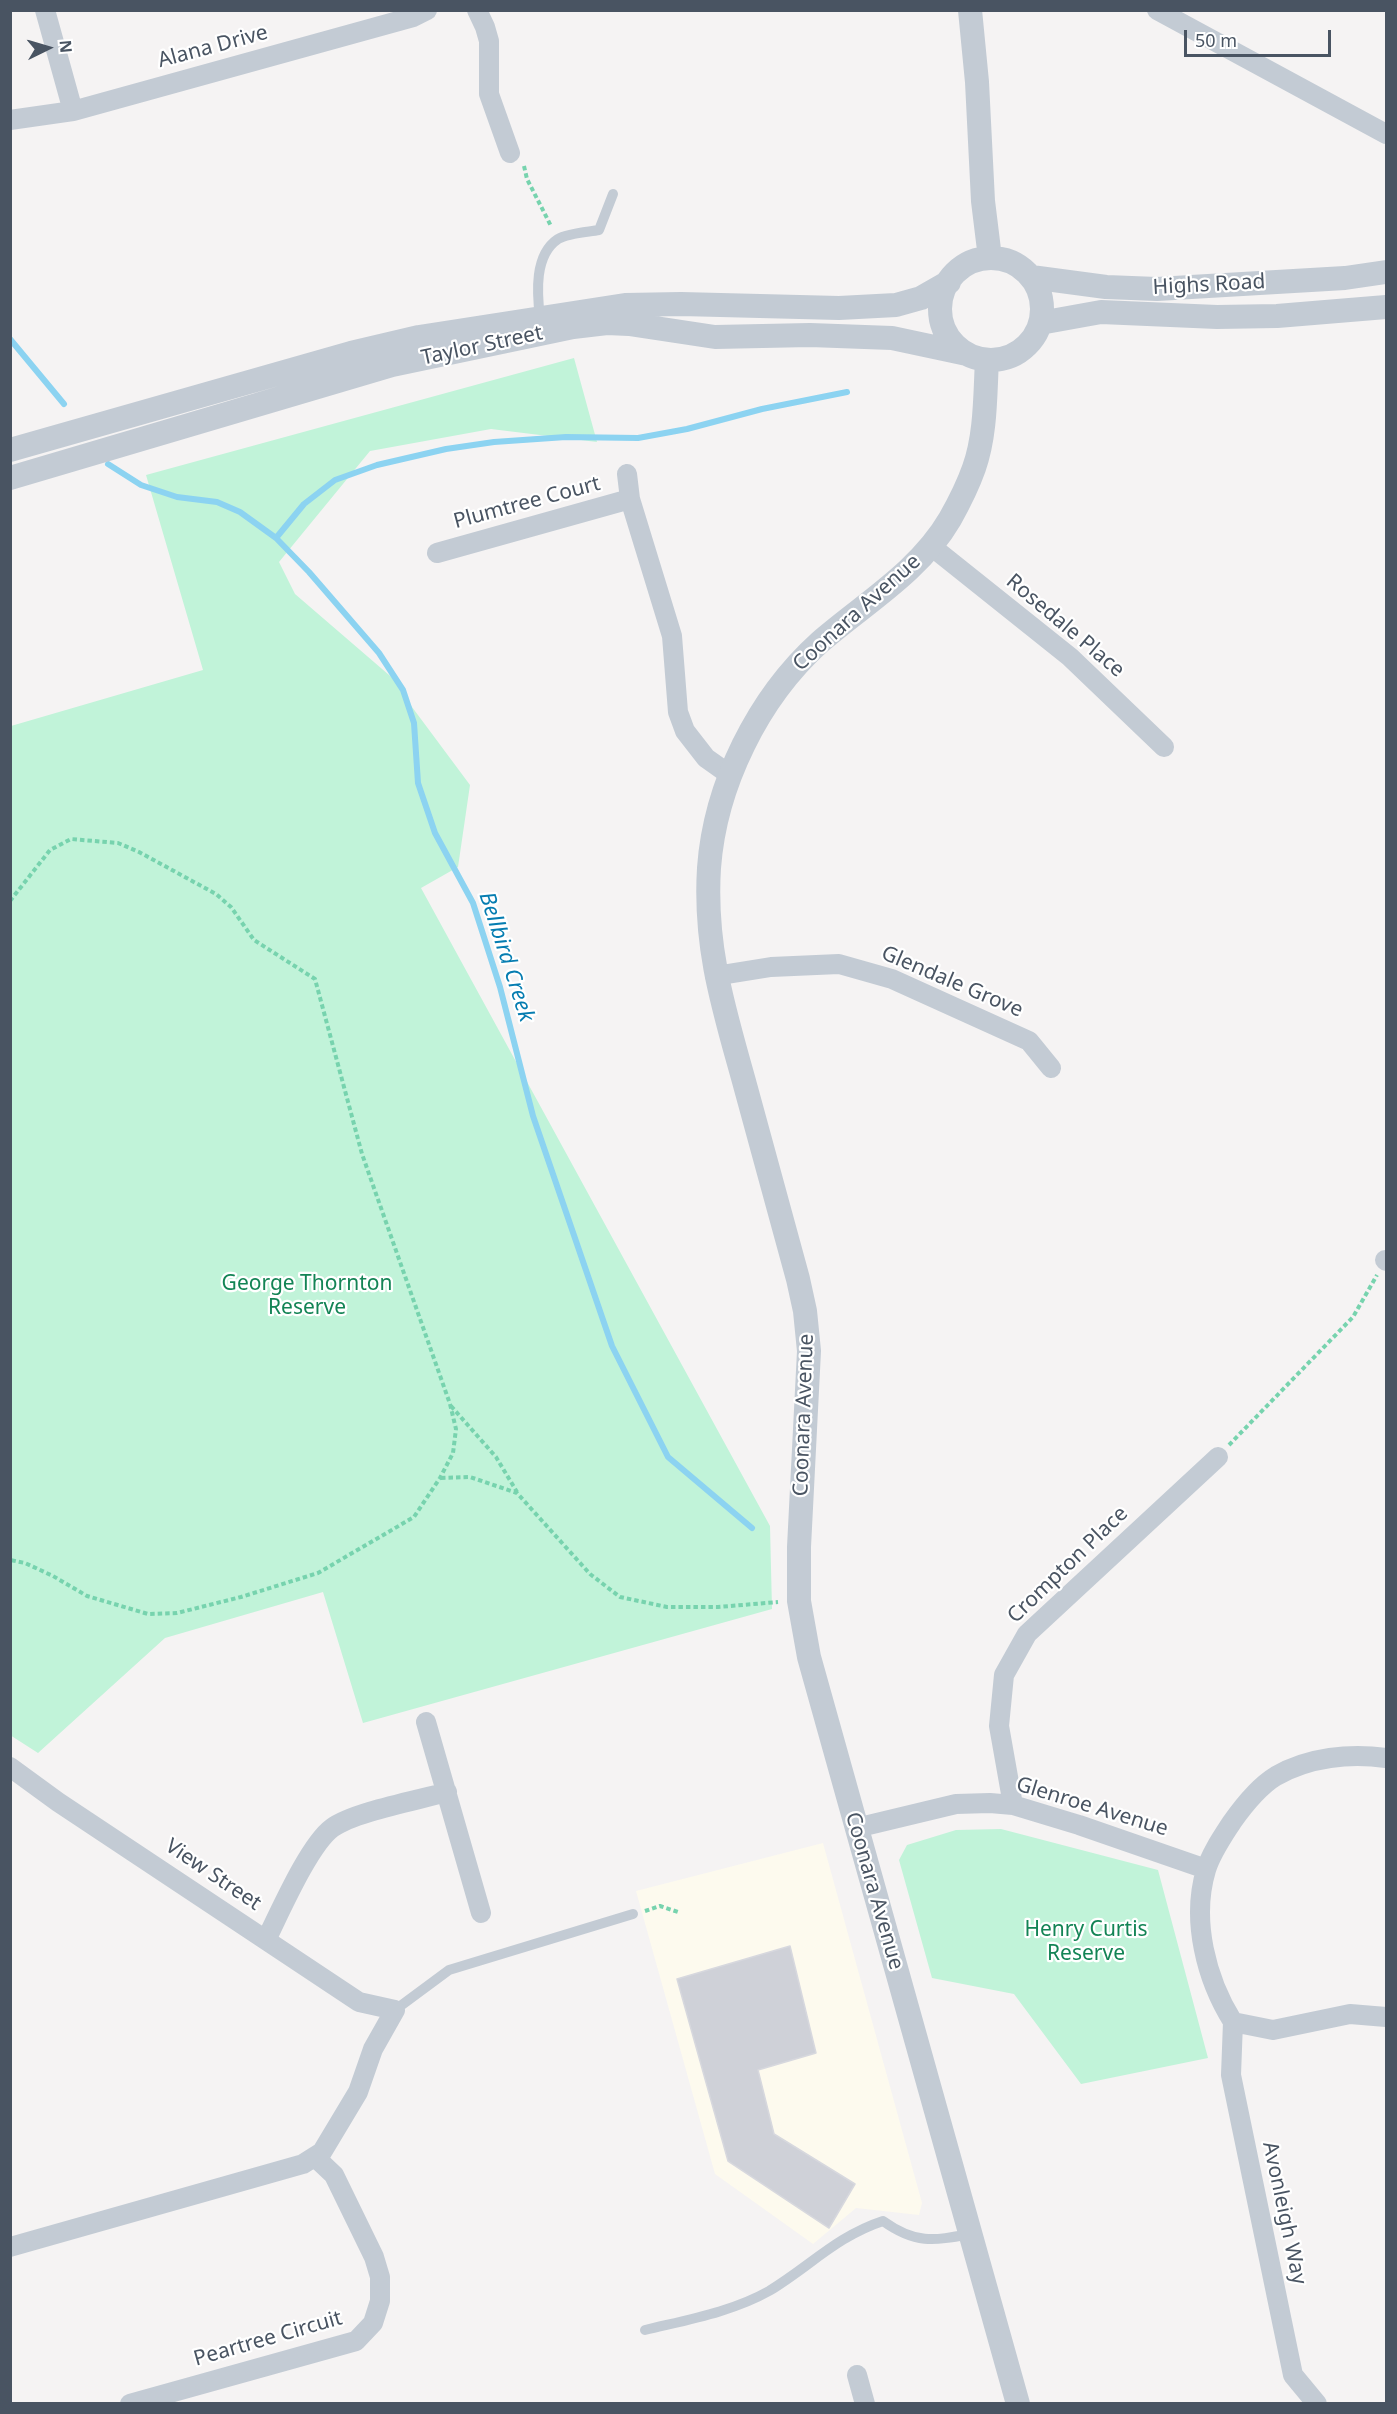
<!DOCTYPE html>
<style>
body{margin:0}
#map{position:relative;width:1397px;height:2414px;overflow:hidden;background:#f5f3f3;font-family:"Noto Sans",sans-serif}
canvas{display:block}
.frame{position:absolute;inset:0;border:12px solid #495462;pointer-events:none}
.north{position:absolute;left:18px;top:18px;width:60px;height:60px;-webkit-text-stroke:4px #fff;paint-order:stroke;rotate:85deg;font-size:16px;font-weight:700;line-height:24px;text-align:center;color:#495462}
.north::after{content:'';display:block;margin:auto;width:21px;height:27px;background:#495462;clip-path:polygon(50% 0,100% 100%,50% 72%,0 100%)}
.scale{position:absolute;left:1184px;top:30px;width:147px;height:27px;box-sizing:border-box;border:3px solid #495462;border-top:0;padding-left:8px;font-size:18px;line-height:21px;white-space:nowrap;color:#495462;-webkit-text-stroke:4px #fff;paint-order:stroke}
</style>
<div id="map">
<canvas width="1397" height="2414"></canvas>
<div class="frame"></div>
<div class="north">N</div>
<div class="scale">50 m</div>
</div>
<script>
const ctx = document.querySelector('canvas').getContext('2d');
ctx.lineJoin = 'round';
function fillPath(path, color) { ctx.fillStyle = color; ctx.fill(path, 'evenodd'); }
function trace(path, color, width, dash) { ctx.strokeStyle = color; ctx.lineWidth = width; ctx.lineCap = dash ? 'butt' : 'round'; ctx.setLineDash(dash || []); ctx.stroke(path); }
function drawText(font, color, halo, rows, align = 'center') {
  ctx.font = font + ' "Noto Sans",sans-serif'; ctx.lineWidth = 4.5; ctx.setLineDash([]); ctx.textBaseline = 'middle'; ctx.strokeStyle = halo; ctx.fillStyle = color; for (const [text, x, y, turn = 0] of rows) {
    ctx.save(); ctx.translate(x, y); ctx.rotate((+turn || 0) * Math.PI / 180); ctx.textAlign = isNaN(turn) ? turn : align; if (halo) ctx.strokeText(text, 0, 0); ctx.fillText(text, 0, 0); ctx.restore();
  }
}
fillPath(new Path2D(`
 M 823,1843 L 922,2203 L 919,2215 L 856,2208 L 813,2244 L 715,2174 L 636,1891 Z`), '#fdfaee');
fillPath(new Path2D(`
 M 574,358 L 597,442 L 491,429 L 370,451 L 279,562 L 295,594 L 396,681 L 412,707 L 470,785 L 458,867 L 421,888 L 770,1526 L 772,1609 L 363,1723 L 323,1592 L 165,1638 L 38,1753 L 10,1735 L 11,726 L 203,670 L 146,475 Z
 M 1001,1829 L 1158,1870 L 1208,2058 L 1081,2084 L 1014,1994 L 932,1978 L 899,1860 L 907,1845 L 956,1830 Z`), '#c1f3d9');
trace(new Path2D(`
 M 10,339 L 64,404
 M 108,464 L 141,485 L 177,497 L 217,502 L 240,512 L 276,538 L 309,572 L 379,653 L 403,690 L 414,723 L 418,783 L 435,833 L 473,903 L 500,987 L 533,1116 L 612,1346 L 668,1457 L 752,1528
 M 276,538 L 304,504 L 335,480 L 377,465 L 446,449 L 494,442 L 566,437 L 638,438 L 687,429 L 762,409 L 847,392`), '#8cd3f1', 6);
const building = new Path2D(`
 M 790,1946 L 816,2053 L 758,2070 L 774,2134 L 855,2184 L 829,2228 L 728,2161 L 677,1979 Z`);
fillPath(building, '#cfd1d8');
trace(building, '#d7d8de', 1.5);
trace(new Path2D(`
 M 524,166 L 527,179 L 551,226
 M 10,901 L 50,850 L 71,839 L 118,843 L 139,852 L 216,894 L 231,907 L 254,940 L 315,979 L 362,1154 L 450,1404 L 456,1429 L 453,1453 L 440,1478 L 414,1517 L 318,1573 L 241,1597 L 177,1613 L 148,1614 L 87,1596 L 53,1576 L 25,1563 L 10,1560
 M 451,1406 L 496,1457 L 517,1492
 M 1229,1445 L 1353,1317 L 1377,1275
 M 441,1478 L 470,1477 L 517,1493 L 590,1574 L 620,1597 L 667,1607 L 718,1607 L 778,1602
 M 645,1911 L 660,1906 L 678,1912`), '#77d3ae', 4, [4.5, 3]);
trace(new Path2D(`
 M 540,318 C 537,293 534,255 558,239 C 568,233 588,232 599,230 L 613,194
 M 395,2010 L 449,1970 L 633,1914
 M 645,2330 C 686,2320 732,2312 769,2291 C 809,2267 837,2236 883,2221 C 915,2244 933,2241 970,2234`), '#c3cbd4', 10);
trace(new Path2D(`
 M 45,10 L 73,111
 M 477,10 L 485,27 L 489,41 L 489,94 L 510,153
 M 1157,10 L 1386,134
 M 10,120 L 73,111 L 413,17 L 427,10
 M 627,474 L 630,499 L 672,636 L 678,712 L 685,731 L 706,758 L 730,775
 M 931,546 L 1070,657 L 1164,747
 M 437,553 L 630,499
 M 715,976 L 771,967 L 839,964 L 892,979 L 1029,1041 L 1051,1068
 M 1385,1260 L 1386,1261
 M 426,1722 L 481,1913
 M 1386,1758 C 1350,1753 1309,1757 1276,1776 C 1258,1787 1244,1805 1232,1822 C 1223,1836 1211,1853 1206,1870 C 1191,1920 1206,1979 1233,2022 L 1273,2030 L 1350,2014 L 1386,2017
 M 10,1767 L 58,1802 L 359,2002 L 395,2010 L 373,2049 L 358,2092 L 322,2152 L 303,2164 L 10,2247
 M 1013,1805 L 999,1726 L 1004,1675 L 1027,1634 L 1218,1457
 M 856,1828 L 956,1804 L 990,1803 L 1013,1805 L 1079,1825 L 1206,1869
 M 266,1940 C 280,1912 309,1845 332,1828 C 353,1812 419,1800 447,1792
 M 1233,2022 L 1231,2075 L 1293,2375 L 1317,2404
 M 857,2375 L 865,2404
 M 130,2404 L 356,2341 L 373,2323 L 380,2301 L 380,2277 L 374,2257 L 334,2175 L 315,2157`), '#c3cbd4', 20);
trace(new Path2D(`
 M 970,10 L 977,82 L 983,201 L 990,258
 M940 309a51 51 0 1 1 102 0a51 51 0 1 1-102 0Z
 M 1031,277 L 1106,287 L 1157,289 L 1345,278 L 1386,272
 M 1040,323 L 1101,312 L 1217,317 L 1277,316 L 1386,307
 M 987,360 C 985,395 986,434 974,468 C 968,485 959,503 950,519 C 919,572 865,603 820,642 C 758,698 715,785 709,868 C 704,948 724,1009 745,1085 C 763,1150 780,1214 798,1279 L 805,1311 L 809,1351 L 799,1547 L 799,1601 L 809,1657 L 1018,2404
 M 10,450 L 351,353 L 419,337 L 625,305 L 681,304 L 839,308 L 896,305 L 921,298 L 949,282
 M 10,478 L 392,365 L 573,327 L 607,323 L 629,324 L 715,337 L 810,335 L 892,338 L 967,354`), '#c3cbd4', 24);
drawText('21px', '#495462', '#fff', [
 ["Alana Drive",213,47,-15],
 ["Highs Road",1209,285,-3],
 ["Taylor Street",482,346,-12],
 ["Plumtree Court",527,503,-15],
 ["Coonara Avenue",857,613,-42],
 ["Rosedale Place",1065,626,40],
 ["Glendale Grove",952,982,23],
 ["Coonara Avenue",804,1415,-88],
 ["Crompton Place",1068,1565,-44],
 ["Glenroe Avenue",1092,1807,17],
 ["View Street",213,1875,34],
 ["Coonara Avenue",874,1891,74],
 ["Avonleigh Way",1284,2213,78],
 ["Peartree Circuit",268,2339,-16]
]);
drawText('21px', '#138455', '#fff', [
 ["George Thornton",307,1284],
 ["Reserve",307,1308],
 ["Henry Curtis",1086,1930],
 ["Reserve",1086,1954]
]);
drawText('italic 22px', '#067db1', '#fff', [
 ["Bellbird Creek",506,957,72]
]);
</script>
